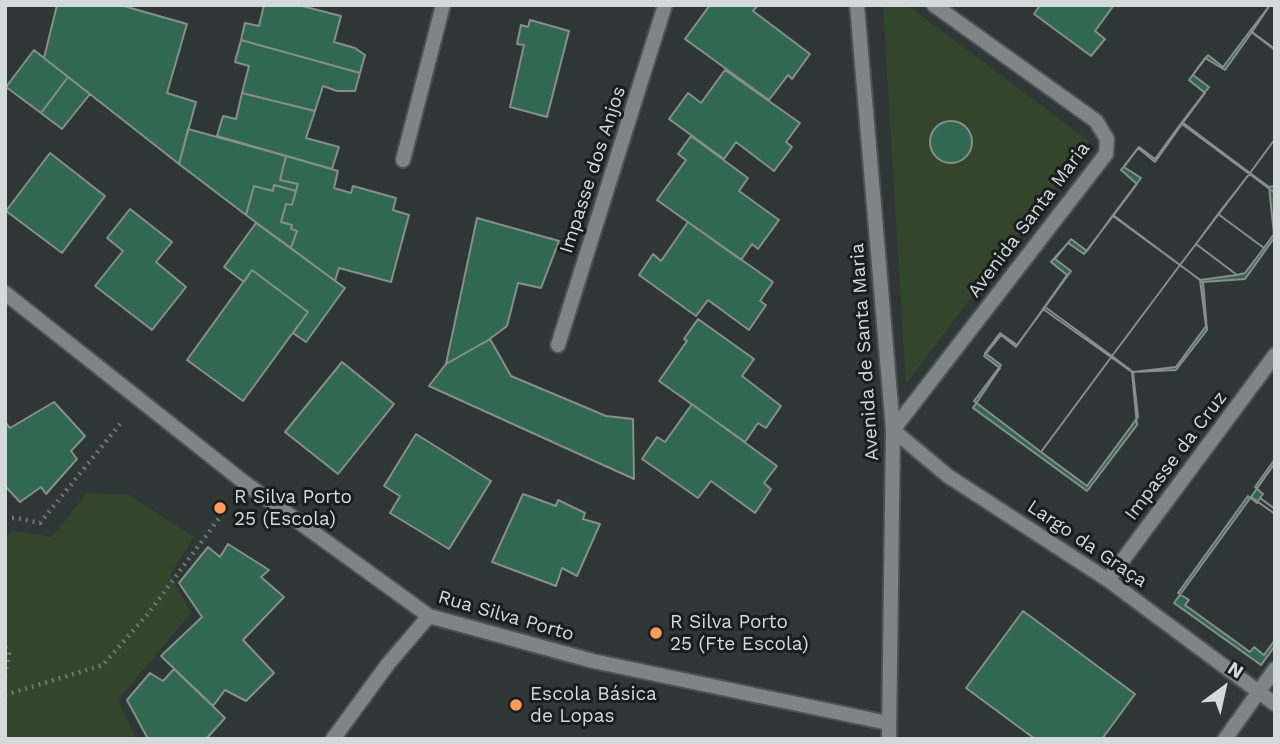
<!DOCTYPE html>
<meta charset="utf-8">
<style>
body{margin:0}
#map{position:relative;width:1280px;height:744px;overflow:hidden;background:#2f3636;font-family:"Work Sans",sans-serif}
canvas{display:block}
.frame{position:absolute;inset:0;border:7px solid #d4d9d9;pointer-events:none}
.north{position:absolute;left:1189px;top:653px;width:70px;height:70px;-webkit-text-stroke:5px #1a1d1d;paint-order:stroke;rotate:33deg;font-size:19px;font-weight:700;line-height:28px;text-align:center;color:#d4d9d9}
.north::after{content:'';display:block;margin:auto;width:24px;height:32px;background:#d4d9d9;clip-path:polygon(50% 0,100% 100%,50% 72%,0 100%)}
</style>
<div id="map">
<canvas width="1280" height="744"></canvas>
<div class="frame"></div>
<div class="north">N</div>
</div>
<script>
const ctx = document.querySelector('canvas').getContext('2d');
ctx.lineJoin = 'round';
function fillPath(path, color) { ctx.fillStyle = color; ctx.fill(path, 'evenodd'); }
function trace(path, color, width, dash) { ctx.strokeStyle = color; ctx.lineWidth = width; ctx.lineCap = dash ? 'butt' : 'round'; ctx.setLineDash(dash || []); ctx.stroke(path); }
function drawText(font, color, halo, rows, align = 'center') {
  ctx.font = font + ' "Work Sans",sans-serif'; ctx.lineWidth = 6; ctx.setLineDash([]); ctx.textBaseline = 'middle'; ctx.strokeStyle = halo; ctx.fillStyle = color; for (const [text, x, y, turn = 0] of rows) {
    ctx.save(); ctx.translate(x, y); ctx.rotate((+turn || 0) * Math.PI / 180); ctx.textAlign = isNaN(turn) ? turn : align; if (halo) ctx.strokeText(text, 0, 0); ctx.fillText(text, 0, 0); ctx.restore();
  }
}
fillPath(new Path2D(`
 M 883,5 L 907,5 L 1089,141 L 906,384 Z
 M 87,493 L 129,495 L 194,537 L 170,575 L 191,613 L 118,700 L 136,739 L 5,739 L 5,538 L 13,531 L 52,537 Z`), '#33462c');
const building = new Path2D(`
 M 57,5 L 120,5 L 187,24 L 167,93 L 196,102 L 179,164 L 44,58 Z
 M 264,5 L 298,5 L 341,16 L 334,42 L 355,48 L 365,55 L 360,73 L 241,40 L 245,23 L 259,26 Z
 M 710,5 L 758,5 L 753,11 L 810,54 L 792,79 L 788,75 L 769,100 L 685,39 Z
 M 1040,5 L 1114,5 L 1095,31 L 1105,39 L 1091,56 L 1034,14 Z
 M 1270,5 L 1275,5 L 1275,49 L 1252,32 Z
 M 1270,5 L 1275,5 L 1275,50 L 1250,31 Z
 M 530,20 L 569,31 L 547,117 L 510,107 L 524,45 L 517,44 L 521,25 L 528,27 Z
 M 1250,31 L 1275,50 L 1275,139 L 1250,173 L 1182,122 L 1209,87 L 1193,75 L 1208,55 L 1223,67 Z
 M 1252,32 L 1275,49 L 1275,193 L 1182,124 L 1205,93 L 1189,80 L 1205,58 L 1225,70 Z
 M 241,40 L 360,73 L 355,91 L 337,91 L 323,86 L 315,111 L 242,93 L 249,66 L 235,62 Z
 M 34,50 L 68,77 L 41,113 L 6,87 Z
 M 725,70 L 800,123 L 786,142 L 792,147 L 774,171 L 736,142 L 724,159 L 669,119 L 688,93 L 701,103 Z
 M 68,77 L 90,94 L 62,129 L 41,113 Z
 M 242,93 L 315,111 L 306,138 L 339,147 L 332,169 L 217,136 L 223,116 L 236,119 Z
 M930 142a21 21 0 1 1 42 0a21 21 0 1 1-42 0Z
 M 1182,122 L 1250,173 L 1180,265 L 1113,215 L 1141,178 L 1124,167 L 1139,147 L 1155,159 Z
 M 1182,124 L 1275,193 L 1275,237 L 1245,279 L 1203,282 L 1113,216 L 1137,184 L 1121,170 L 1138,148 L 1155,162 Z
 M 188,129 L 286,156 L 280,180 L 298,184 L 296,191 L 274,185 L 273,191 L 254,186 L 246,215 L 179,164 Z
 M 691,136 L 748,178 L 739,191 L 779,220 L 758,249 L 752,244 L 741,260 L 657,200 L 686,160 L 678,154 Z
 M 1275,139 L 1275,186 L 1269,187 L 1250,173 Z
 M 50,153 L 105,196 L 62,253 L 6,211 Z
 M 286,156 L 338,171 L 334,188 L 351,193 L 353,186 L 396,198 L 393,210 L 409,215 L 391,282 L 339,268 L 335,281 L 291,248 L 297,231 L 291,229 L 292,225 L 281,222 L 286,204 L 292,205 L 298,184 L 280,180 Z
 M 1250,173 L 1269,187 L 1274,234 L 1264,248 L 1218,214 Z
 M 274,185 L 296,191 L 292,205 L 286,204 L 281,222 L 292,225 L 291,229 L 297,231 L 291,248 L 246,215 L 254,186 L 273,191 Z
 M 130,209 L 172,242 L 156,262 L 186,287 L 152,330 L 95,286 L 123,251 L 107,238 Z
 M 1218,214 L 1264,248 L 1245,273 L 1237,275 L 1196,244 Z
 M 1113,215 L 1180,265 L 1112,356 L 1045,307 L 1071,271 L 1055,259 L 1071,239 L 1087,251 Z
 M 1113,216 L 1203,282 L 1207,330 L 1176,370 L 1132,372 L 1043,309 L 1067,275 L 1051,262 L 1068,243 L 1084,254 Z
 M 477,218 L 559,241 L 541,288 L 518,283 L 507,326 L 487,341 L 446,364 Z
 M 688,222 L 773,282 L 760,301 L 766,305 L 749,330 L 708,300 L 696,316 L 639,275 L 653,254 L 661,261 Z
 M 256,223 L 345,288 L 306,342 L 293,333 L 308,312 L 252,270 L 244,282 L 224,267 Z
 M 1196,244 L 1237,275 L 1200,280 L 1180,265 Z
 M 1180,265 L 1200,280 L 1206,326 L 1176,367 L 1133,372 L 1112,356 Z
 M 252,270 L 308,312 L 243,401 L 187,360 Z
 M 1045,307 L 1112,356 L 1041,452 L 974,401 L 1001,365 L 985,353 L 1000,333 L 1017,345 Z
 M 1043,309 L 1132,372 L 1137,425 L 1087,491 L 973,408 L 1000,368 L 984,356 L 1001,335 L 1016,347 Z
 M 698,319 L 754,359 L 742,376 L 781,406 L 766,428 L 758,423 L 745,442 L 659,381 L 687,341 L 684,339 Z
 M 490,339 L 511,376 L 606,416 L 633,419 L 634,479 L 429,386 L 446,364 Z
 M 1112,356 L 1133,372 L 1138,417 L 1087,486 L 1041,452 Z
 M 342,362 L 394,404 L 338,474 L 285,432 Z
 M 54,402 L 85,436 L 71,451 L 77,459 L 46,494 L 41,487 L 20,502 L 5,486 L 5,422 L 10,428 Z
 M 692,404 L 777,466 L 764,483 L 771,489 L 755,513 L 711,481 L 698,498 L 642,459 L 657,437 L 665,442 Z
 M 416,434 L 491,481 L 449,549 L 390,513 L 400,496 L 384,486 Z
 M 1275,459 L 1275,509 L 1260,498 L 1263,494 L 1255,487 Z
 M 1275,463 L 1275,514 L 1251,497 Z
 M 523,494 L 556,506 L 558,500 L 585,513 L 583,519 L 600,524 L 577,576 L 562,568 L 556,586 L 492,562 Z
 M 1248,496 L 1257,503 L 1260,498 L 1275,509 L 1275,640 L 1264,655 L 1254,647 L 1250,652 L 1185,605 L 1189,600 L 1178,593 Z
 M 1251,497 L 1275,514 L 1275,646 L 1261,665 L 1174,603 Z
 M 228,544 L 269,570 L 261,577 L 284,597 L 243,640 L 274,673 L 246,701 L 225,690 L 213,706 L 161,656 L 202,617 L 179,583 L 208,547 L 220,557 Z
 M 1023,611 L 1135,694 L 1102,739 L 1035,739 L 966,688 Z
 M 174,669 L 225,718 L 206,739 L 148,739 L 127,700 L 150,673 L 163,681 Z`);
fillPath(building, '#306852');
trace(building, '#878e8b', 2);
const minor = new Path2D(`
 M 857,5 L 893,430 L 889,739
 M 934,5 L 1096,121 L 1107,139 L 1106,154 L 893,430 L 948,476 L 1108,580 L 1275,704
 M 403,160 L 443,5
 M 5,293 L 245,483 L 429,616 L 593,661 L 888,723
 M 558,345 L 665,5
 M 1108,580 L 1275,355
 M 333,739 L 388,664 L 429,616
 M 1225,739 L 1275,669`);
trace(minor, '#4c5252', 18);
trace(new Path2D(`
 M 5,518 L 17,518 L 40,523 L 120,424
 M 5,647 L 9,653 L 5,675
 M 5,695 L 103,665 L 147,615 L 226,509`), '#707676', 4.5, [2, 5]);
trace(minor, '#7d8585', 14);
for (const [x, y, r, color] of [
 [220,508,7,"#fe9c58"],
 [656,633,7,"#fe9c58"],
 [516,705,7,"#fe9c58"]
]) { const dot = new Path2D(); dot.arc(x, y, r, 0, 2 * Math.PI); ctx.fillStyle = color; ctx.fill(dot); trace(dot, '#1a1d1d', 2.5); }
drawText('19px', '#d4d9d9', '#1a1d1d', [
 ["Impasse dos Anjos",593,170,-72],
 ["Avenida Santa Maria",1029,220,-53],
 ["Avenida de Santa Maria",865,352,-94],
 ["Impasse da Cruz",1176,456,-53],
 ["Largo da Graça",1087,544,34],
 ["Rua Silva Porto",506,616,16]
]);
drawText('19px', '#d4d9d9', '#1a1d1d', [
 ["R Silva Porto",234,497],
 ["25 (Escola)",234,519],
 ["R Silva Porto",670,622],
 ["25 (Fte Escola)",670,644],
 ["Escola Básica",530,694],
 ["de Lopas",530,716]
], 'left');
</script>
